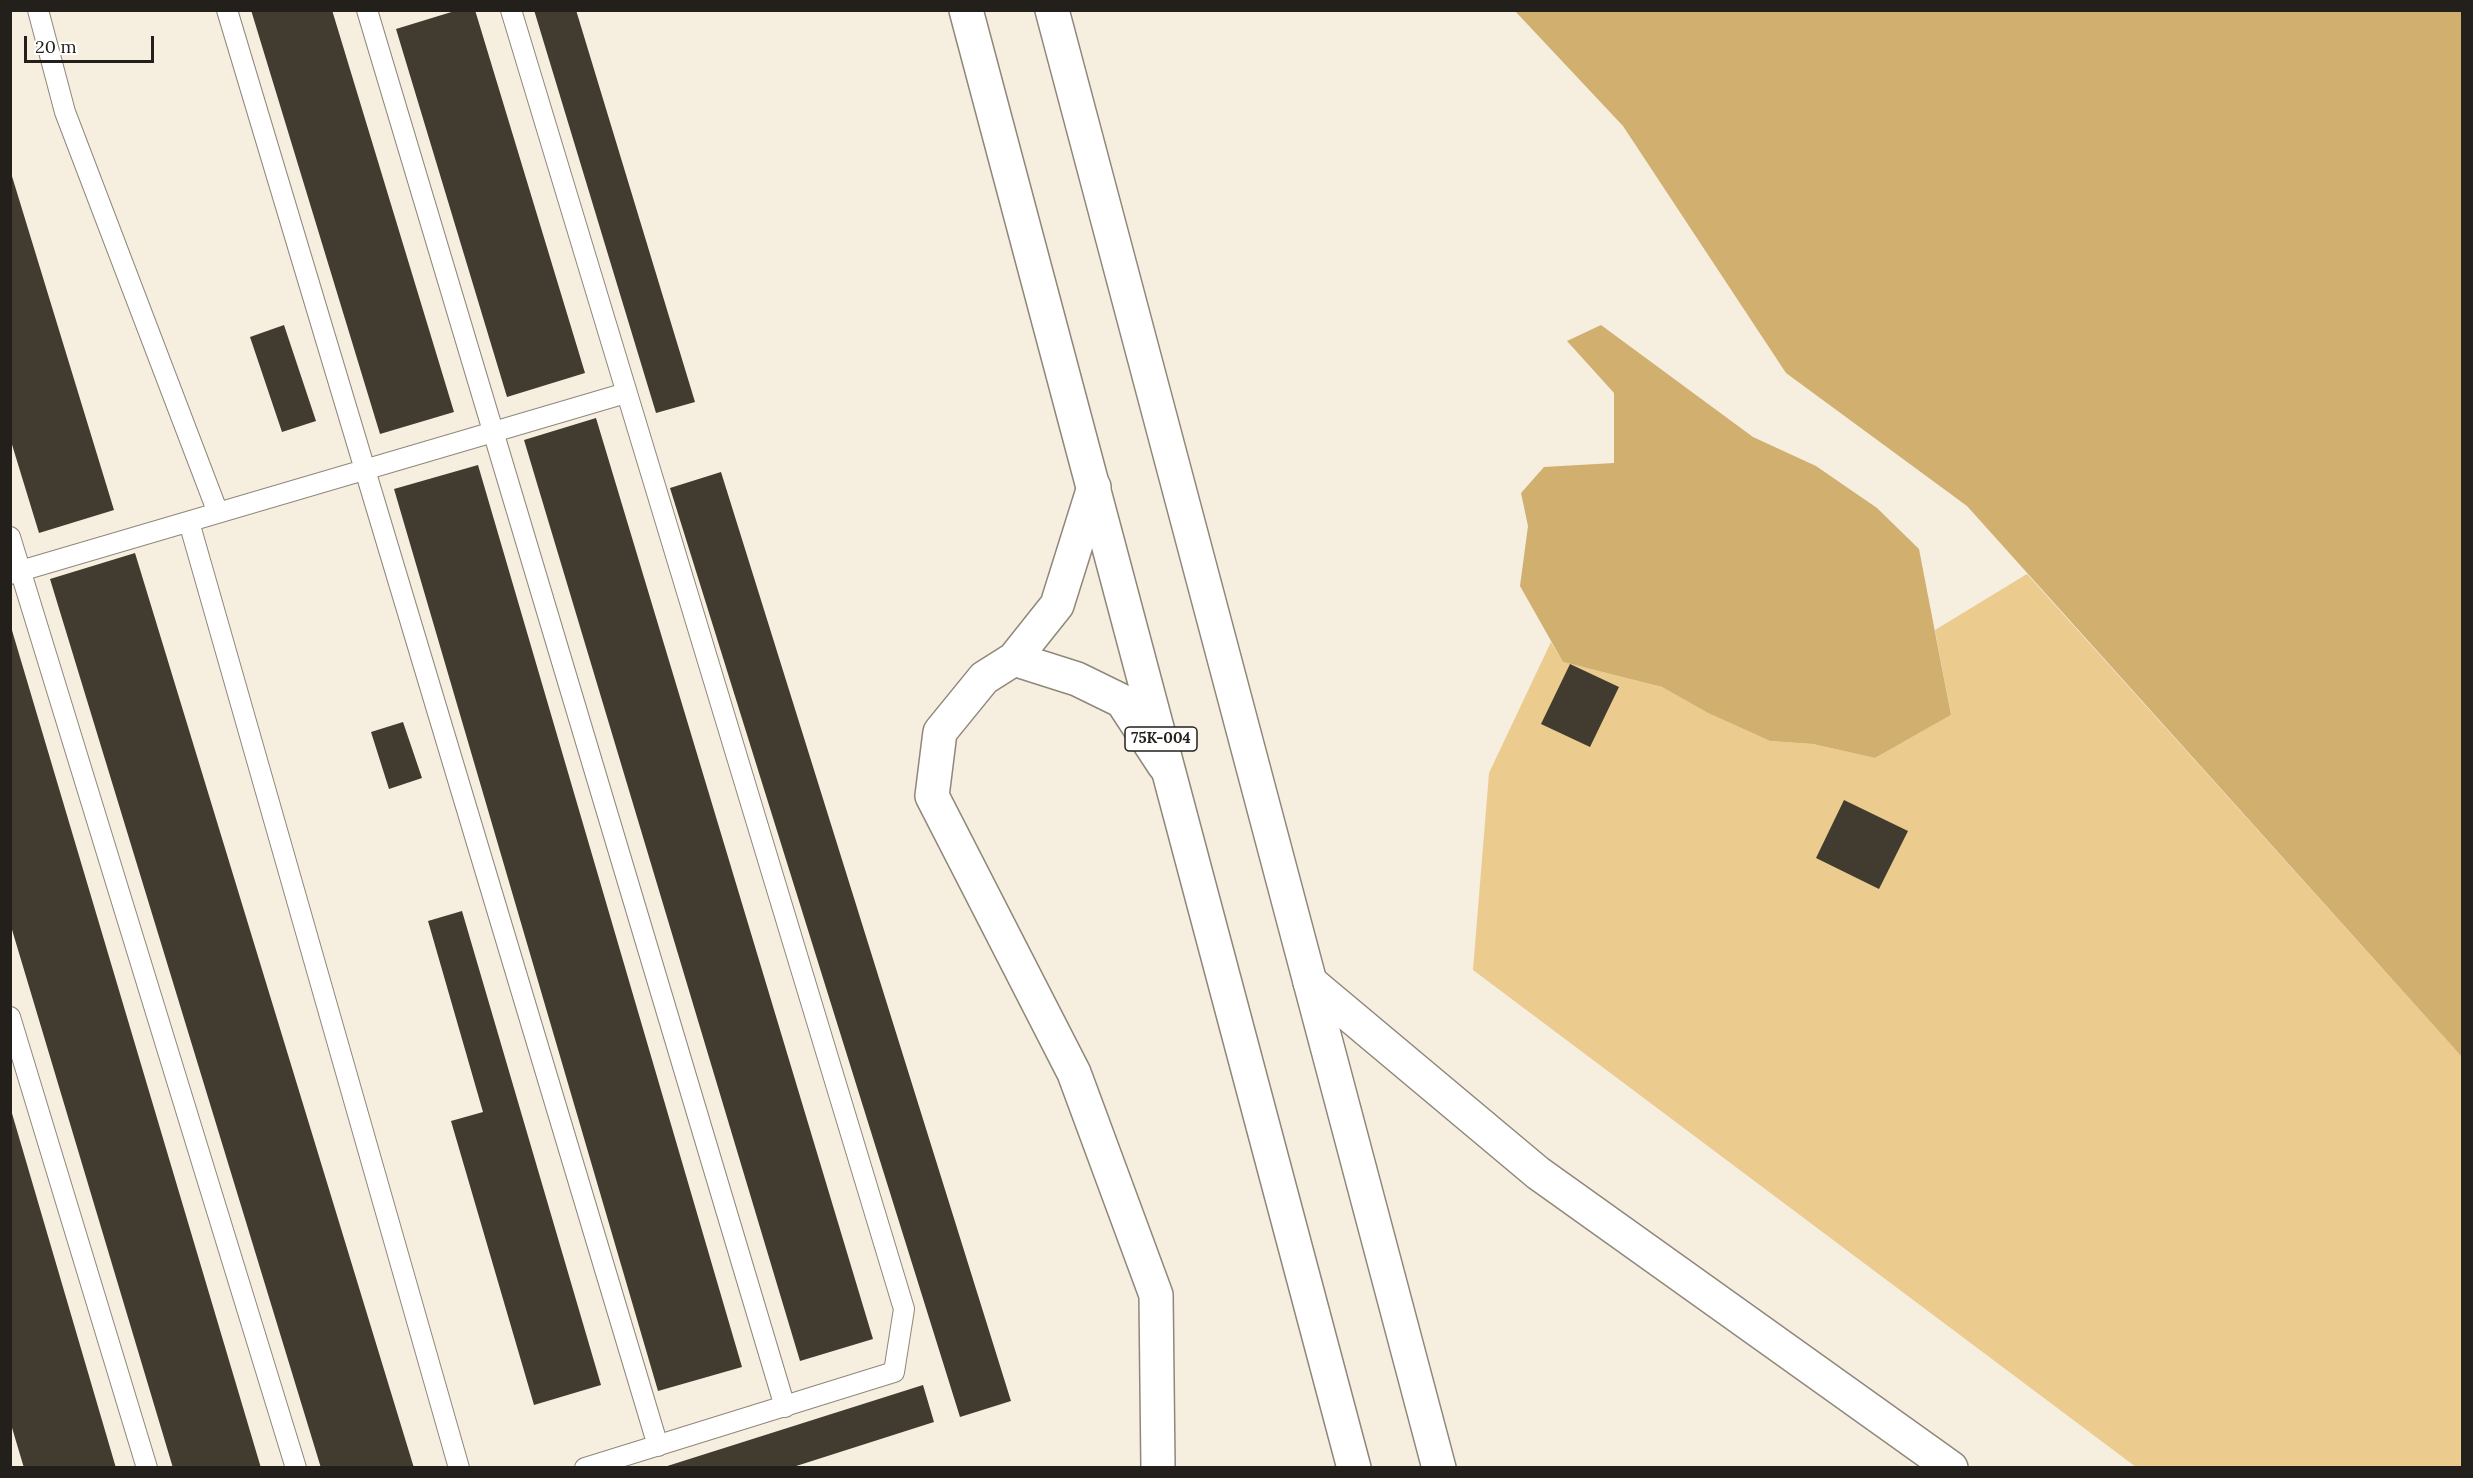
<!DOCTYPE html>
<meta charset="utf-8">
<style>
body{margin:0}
#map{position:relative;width:2473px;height:1478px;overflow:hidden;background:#f6eedf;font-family:Lora,serif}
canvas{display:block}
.frame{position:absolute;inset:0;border:12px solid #23201b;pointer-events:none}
.scale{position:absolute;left:24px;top:36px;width:130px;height:27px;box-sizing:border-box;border:3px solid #23201b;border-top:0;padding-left:8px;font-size:18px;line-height:21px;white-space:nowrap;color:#23201b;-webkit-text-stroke:4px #fff;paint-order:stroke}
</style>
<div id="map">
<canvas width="2473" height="1478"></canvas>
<div class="frame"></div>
<div class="scale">20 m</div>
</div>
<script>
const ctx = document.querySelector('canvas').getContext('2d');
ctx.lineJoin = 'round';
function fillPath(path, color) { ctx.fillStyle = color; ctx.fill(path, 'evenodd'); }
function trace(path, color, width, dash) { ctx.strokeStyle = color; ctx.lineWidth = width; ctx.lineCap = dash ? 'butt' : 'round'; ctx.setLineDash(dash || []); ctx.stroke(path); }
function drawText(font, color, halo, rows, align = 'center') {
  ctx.font = font + ' Lora,serif'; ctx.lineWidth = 6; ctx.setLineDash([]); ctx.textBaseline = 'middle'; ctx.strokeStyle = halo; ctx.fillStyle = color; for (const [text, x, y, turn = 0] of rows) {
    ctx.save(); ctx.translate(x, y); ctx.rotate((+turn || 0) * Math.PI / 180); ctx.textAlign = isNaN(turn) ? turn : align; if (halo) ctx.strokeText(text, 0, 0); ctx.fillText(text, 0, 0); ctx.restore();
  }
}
fillPath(new Path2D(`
 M 2027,574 L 2462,1057 L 2462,1467 L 2136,1467 L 1473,970 L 1489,773 L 1551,642 L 1563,662 L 1662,687 L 1708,713 L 1770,741 L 1813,744 L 1875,758 L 1951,715 L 1935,630 Z`), '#ebcb8e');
fillPath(new Path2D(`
 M 1515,11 L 2462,11 L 2462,1057 L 1967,506 L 1786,373 L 1623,126 Z
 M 1601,325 L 1753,437 L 1816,466 L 1877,508 L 1919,549 L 1951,715 L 1875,758 L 1813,744 L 1770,741 L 1708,713 L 1662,687 L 1563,662 L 1520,586 L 1528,526 L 1521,493 L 1544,467 L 1614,463 L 1614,393 L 1567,341 Z`), '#d0af6f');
fillPath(new Path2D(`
 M 251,10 L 332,10 L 454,412 L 380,434 Z
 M 458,10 L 475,10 L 585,373 L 507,397 L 396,29 Z
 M 534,10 L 576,10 L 695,402 L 656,413 Z
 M 11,173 L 114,510 L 39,533 L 10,438 Z
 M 284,325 L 316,421 L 282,432 L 250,337 Z
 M 596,418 L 873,1339 L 800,1361 L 524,440 Z
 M 478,465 L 742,1367 L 658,1391 L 394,489 Z
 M 721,472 L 1011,1401 L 960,1417 L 670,488 Z
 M 135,553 L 414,1468 L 321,1468 L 50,579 Z
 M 11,627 L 261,1468 L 173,1468 L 10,923 Z
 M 1570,664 L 1619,687 L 1590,747 L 1541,724 Z
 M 403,722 L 422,778 L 389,789 L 371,732 Z
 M 1844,800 L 1908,831 L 1879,889 L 1816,858 Z
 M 462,911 L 601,1385 L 534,1405 L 451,1121 L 483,1112 L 428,921 Z
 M 11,1110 L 116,1468 L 24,1468 L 10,1421 Z
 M 923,1385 L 934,1422 L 790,1468 L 661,1468 Z`), '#423c30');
const lane = new Path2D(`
 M 38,10 L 65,112 L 218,513
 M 227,10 L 658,1446
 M 367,10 L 785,1407
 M 511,10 L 904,1309 L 894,1372 L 585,1468
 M 189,522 L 459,1468
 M 10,537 L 296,1468
 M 10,574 L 626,393
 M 10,1017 L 147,1468`);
const secondary = new Path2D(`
 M 1094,487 L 1057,605 L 1014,659 L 984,678 L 940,732 L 932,796 L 1074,1073 L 1156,1295 L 1158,1468
 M 1014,659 L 1077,679 L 1122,701 L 1164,765
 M 1310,982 L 1538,1173 L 1951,1468`);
const highway = new Path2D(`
 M 966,10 L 1354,1468
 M 1052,10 L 1439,1468`);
trace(lane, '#8f877a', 22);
trace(secondary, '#8f877a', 36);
trace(highway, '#8f877a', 36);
trace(lane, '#fff', 20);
trace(secondary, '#fff', 33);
trace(highway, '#fff', 33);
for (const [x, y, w] of [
 [1161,739,72]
]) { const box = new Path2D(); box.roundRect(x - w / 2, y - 12, w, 24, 4.5); ctx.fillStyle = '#fff'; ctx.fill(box); trace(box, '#23201b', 1.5); }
drawText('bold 15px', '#23201b', null, [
 ["75К-004",1161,739]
]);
</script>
